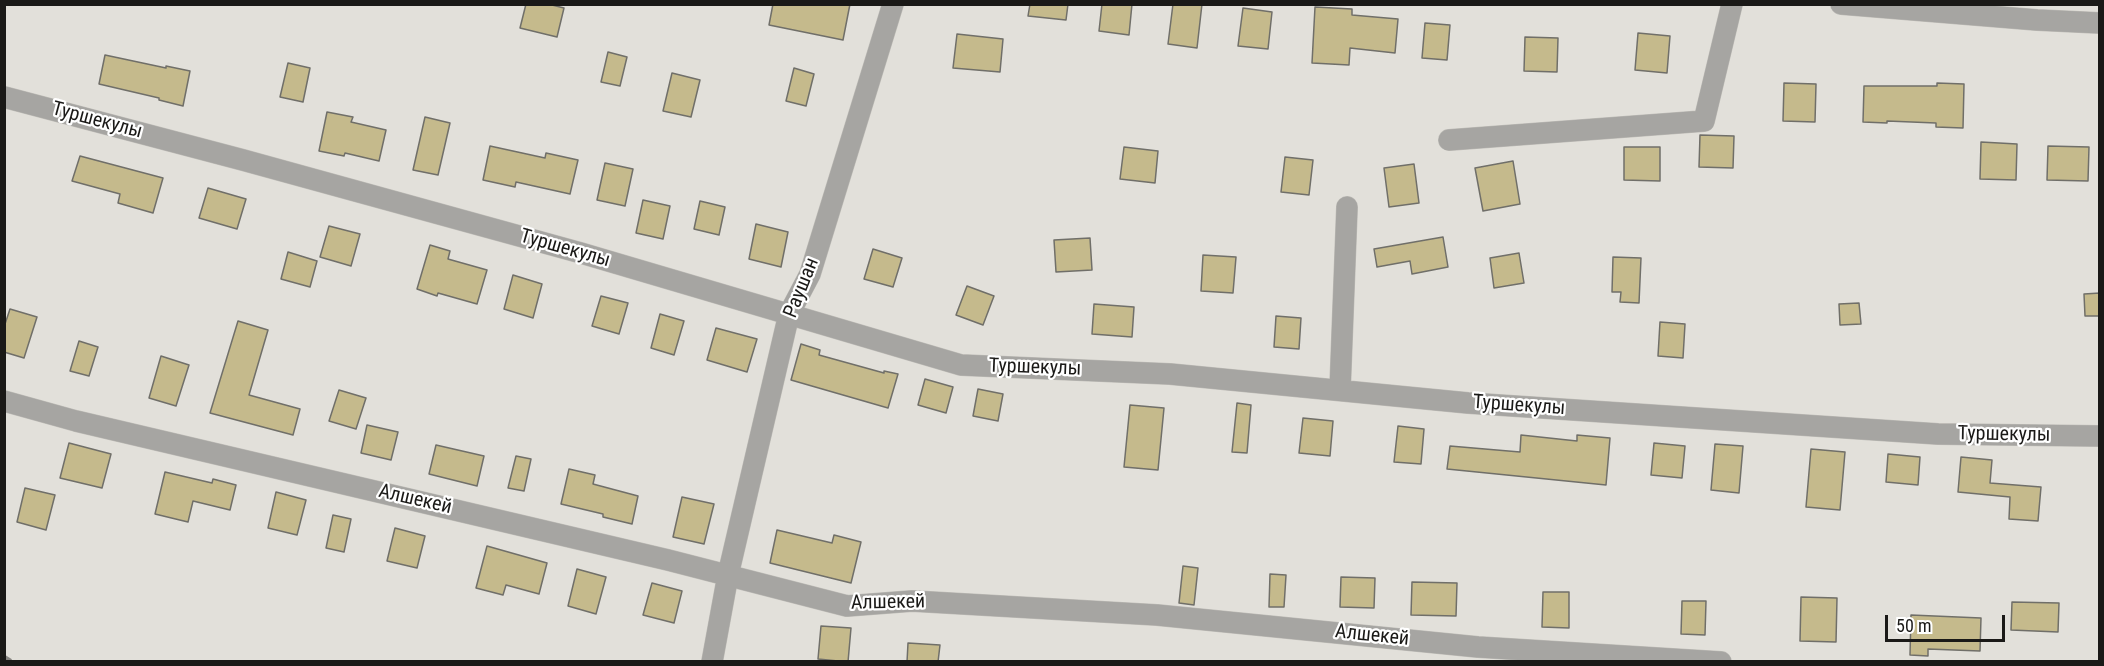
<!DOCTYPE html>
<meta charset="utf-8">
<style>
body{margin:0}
#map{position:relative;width:2104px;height:666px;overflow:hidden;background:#e2e0da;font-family:"Roboto Condensed",sans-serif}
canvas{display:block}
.frame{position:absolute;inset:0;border:6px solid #1a1917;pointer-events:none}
.scale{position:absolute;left:1885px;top:615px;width:120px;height:27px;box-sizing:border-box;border:3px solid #1a1917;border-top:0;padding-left:8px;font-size:18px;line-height:21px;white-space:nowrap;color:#1a1917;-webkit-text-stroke:4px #fff;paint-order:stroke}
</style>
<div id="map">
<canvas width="2104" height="666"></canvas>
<div class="frame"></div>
<div class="scale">50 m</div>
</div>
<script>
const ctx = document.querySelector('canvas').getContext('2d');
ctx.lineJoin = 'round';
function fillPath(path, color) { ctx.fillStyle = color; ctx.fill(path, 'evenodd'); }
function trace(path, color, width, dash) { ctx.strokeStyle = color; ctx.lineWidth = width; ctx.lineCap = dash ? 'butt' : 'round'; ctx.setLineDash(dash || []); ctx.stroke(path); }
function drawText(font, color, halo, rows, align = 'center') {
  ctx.font = font + ' "Roboto Condensed",sans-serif'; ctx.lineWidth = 4.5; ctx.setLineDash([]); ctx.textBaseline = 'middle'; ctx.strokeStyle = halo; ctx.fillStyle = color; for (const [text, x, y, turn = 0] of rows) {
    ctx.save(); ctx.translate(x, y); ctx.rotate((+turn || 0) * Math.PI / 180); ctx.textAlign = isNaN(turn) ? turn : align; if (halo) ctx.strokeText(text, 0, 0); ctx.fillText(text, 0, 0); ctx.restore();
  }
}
const building = new Path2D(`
 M 526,4 L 548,4 L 564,8 L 557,37 L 520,28 Z
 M 773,4 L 850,4 L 843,40 L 769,25 Z
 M 1030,4 L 1068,4 L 1066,20 L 1028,16 Z
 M 1102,4 L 1132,4 L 1129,35 L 1099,31 Z
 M 1173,4 L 1202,4 L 1197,48 L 1168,44 Z
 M 1315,7 L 1352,9 L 1352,15 L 1398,19 L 1395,53 L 1350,48 L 1349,65 L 1312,63 Z
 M 1243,8 L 1272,12 L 1268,49 L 1238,46 Z
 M 1425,23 L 1450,25 L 1447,60 L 1422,58 Z
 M 1638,33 L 1670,36 L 1667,73 L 1635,70 Z
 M 957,34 L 1003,39 L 1000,72 L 953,68 Z
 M 1525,37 L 1558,38 L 1557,72 L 1524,71 Z
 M 608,52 L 627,57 L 620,86 L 601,82 Z
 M 105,55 L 166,68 L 166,66 L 190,71 L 183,106 L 159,100 L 159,98 L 99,84 Z
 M 288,63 L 310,68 L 303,102 L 280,97 Z
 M 794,68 L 814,74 L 806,106 L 786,101 Z
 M 672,73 L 700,80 L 691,117 L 663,111 Z
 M 1784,83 L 1816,84 L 1815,122 L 1783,121 Z
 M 1937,83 L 1964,84 L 1963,128 L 1936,127 L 1936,123 L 1887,121 L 1887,123 L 1863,122 L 1864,86 L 1937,86 Z
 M 327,112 L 353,117 L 351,122 L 386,130 L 379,161 L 345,153 L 344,156 L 319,151 Z
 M 425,117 L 450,123 L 438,175 L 413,170 Z
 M 1700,135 L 1734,136 L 1733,168 L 1699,167 Z
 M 1981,142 L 2017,144 L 2016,180 L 1980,179 Z
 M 490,146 L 545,158 L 546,153 L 578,160 L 570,194 L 516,182 L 515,187 L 483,180 Z
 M 2048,146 L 2089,147 L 2088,181 L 2047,180 Z
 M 1124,147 L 1158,151 L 1155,183 L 1120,179 Z
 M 1624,147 L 1660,147 L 1660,181 L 1624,180 Z
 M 80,156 L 163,178 L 153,213 L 118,203 L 120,194 L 72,181 Z
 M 1285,157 L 1313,160 L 1309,195 L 1281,192 Z
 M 1513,161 L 1520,204 L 1483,211 L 1475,168 Z
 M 605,163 L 633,169 L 625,206 L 597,200 Z
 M 1414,164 L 1419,203 L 1389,207 L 1384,168 Z
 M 208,188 L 246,199 L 237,229 L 199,218 Z
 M 643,200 L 670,206 L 663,239 L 636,233 Z
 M 700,201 L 725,207 L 719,235 L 694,229 Z
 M 756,224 L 788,232 L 781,267 L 749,259 Z
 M 329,226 L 360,234 L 351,266 L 320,257 Z
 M 1443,237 L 1448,267 L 1412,274 L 1410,261 L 1377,267 L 1374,249 Z
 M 1090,238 L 1092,270 L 1056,272 L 1054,240 Z
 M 430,245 L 450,251 L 448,259 L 487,270 L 477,304 L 438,293 L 437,296 L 417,289 Z
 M 873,249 L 902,258 L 893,287 L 864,279 Z
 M 288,252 L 317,261 L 310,287 L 281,279 Z
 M 1519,253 L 1524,283 L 1494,288 L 1490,258 Z
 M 1203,255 L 1236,257 L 1233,293 L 1201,291 Z
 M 1613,257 L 1641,258 L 1639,303 L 1620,302 L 1621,292 L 1612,292 Z
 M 513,275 L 542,284 L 533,318 L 504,309 Z
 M 967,286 L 994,296 L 983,325 L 956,315 Z
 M 2100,293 L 2100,316 L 2085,316 L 2084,294 Z
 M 601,296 L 628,303 L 619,334 L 592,326 Z
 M 1859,303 L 1861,324 L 1840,325 L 1839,304 Z
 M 1094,304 L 1134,307 L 1132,337 L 1092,334 Z
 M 10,309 L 37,317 L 24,358 L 4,352 L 4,327 Z
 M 660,314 L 684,321 L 674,355 L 651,348 Z
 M 1276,316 L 1301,318 L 1299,349 L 1274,347 Z
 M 238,321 L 268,330 L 249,395 L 300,409 L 293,435 L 210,413 Z
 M 1660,322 L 1685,324 L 1683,358 L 1658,356 Z
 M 716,328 L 757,339 L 747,372 L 707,360 Z
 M 79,341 L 98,347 L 89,376 L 70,371 Z
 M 801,344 L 820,350 L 819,355 L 884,373 L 884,371 L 898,374 L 888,408 L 791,380 Z
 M 161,356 L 189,365 L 176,406 L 149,398 Z
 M 925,379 L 953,387 L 946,413 L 918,405 Z
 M 978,389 L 1003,394 L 998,421 L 973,416 Z
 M 339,390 L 366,398 L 356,429 L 329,421 Z
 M 1237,403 L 1251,405 L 1247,453 L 1232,452 Z
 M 1130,405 L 1164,408 L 1158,470 L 1124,467 Z
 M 1303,418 L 1333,421 L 1330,456 L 1299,453 Z
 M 367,425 L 398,432 L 391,460 L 361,453 Z
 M 1398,426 L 1424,429 L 1421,464 L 1394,462 Z
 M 1521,435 L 1577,441 L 1577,435 L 1610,438 L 1606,485 L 1447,469 L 1450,446 L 1520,452 Z
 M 69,443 L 111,454 L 102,488 L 60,478 Z
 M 1654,443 L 1685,446 L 1682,478 L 1651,475 Z
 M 1715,444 L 1743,446 L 1739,493 L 1711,490 Z
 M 436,445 L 484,456 L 477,486 L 429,474 Z
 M 1811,449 L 1845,452 L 1840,510 L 1806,507 Z
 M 1888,454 L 1920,457 L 1918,485 L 1886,482 Z
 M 516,456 L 531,459 L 524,491 L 508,488 Z
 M 1961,457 L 1992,460 L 1990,483 L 2041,487 L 2038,521 L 2009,519 L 2010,497 L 1958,492 Z
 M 569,469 L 595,475 L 593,484 L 638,496 L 632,524 L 603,517 L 603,514 L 561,504 Z
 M 165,472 L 212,483 L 213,479 L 236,485 L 230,510 L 193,501 L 188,522 L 155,514 Z
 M 25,488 L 55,495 L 46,530 L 17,522 Z
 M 276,492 L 306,500 L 297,535 L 268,528 Z
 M 682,497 L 714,504 L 704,544 L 673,537 Z
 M 333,515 L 351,519 L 344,552 L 326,548 Z
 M 395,528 L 425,536 L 417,568 L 387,561 Z
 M 777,530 L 832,543 L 834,535 L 861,542 L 851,583 L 770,563 Z
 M 487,546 L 547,563 L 539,594 L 506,585 L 503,595 L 476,588 Z
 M 1183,566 L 1198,568 L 1194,605 L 1179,603 Z
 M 577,569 L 606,577 L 596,614 L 568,606 Z
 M 1270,574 L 1286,575 L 1284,607 L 1269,607 Z
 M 1341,577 L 1375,578 L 1374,608 L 1340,607 Z
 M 1412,582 L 1457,583 L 1456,616 L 1411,615 Z
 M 652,583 L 682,591 L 674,623 L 643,615 Z
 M 1543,592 L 1569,592 L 1569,628 L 1542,627 Z
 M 1801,597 L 1837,598 L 1836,642 L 1800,641 Z
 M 1682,601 L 1706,601 L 1705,635 L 1681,634 Z
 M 2012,602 L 2059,603 L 2058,632 L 2011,630 Z
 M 1911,615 L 1981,618 L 1980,651 L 1928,649 L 1928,656 L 1910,655 Z
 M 821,626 L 851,628 L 848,662 L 818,659 Z
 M 908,643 L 940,645 L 938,662 L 907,662 Z`);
fillPath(building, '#c5ba8c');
trace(building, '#706f69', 1.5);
const minor = new Path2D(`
 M 1841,4 L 2037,20 L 2100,23
 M 4,97 L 243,160 L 581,253 L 961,365 L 1170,374 L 1468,403 L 1938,434 L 2100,436
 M 1449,140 L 1704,121 L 1732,4
 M 1340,390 L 1347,207
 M 4,401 L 76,421 L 668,560 L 847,606 L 912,601 L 1157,615 L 1478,647 L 1721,662
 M 712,662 L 728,575 L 789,314 L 810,274 L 893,4`);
trace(minor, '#bebcb7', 22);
trace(minor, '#a6a5a2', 21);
trace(new Path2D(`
 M 4,657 L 12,662`), '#888682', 4.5, [8, 8]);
drawText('20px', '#1a1917', '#fff', [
 ["Туршекулы",97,121,15],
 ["Туршекулы",565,249,16],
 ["Раушан",802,288,-68],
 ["Туршекулы",1035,368,2],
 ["Туршекулы",1519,406,4],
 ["Туршекулы",2004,435,1],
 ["Алшекей",415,500,13],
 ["Алшекей",888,603,-1],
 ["Алшекей",1372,636,6]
]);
</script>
